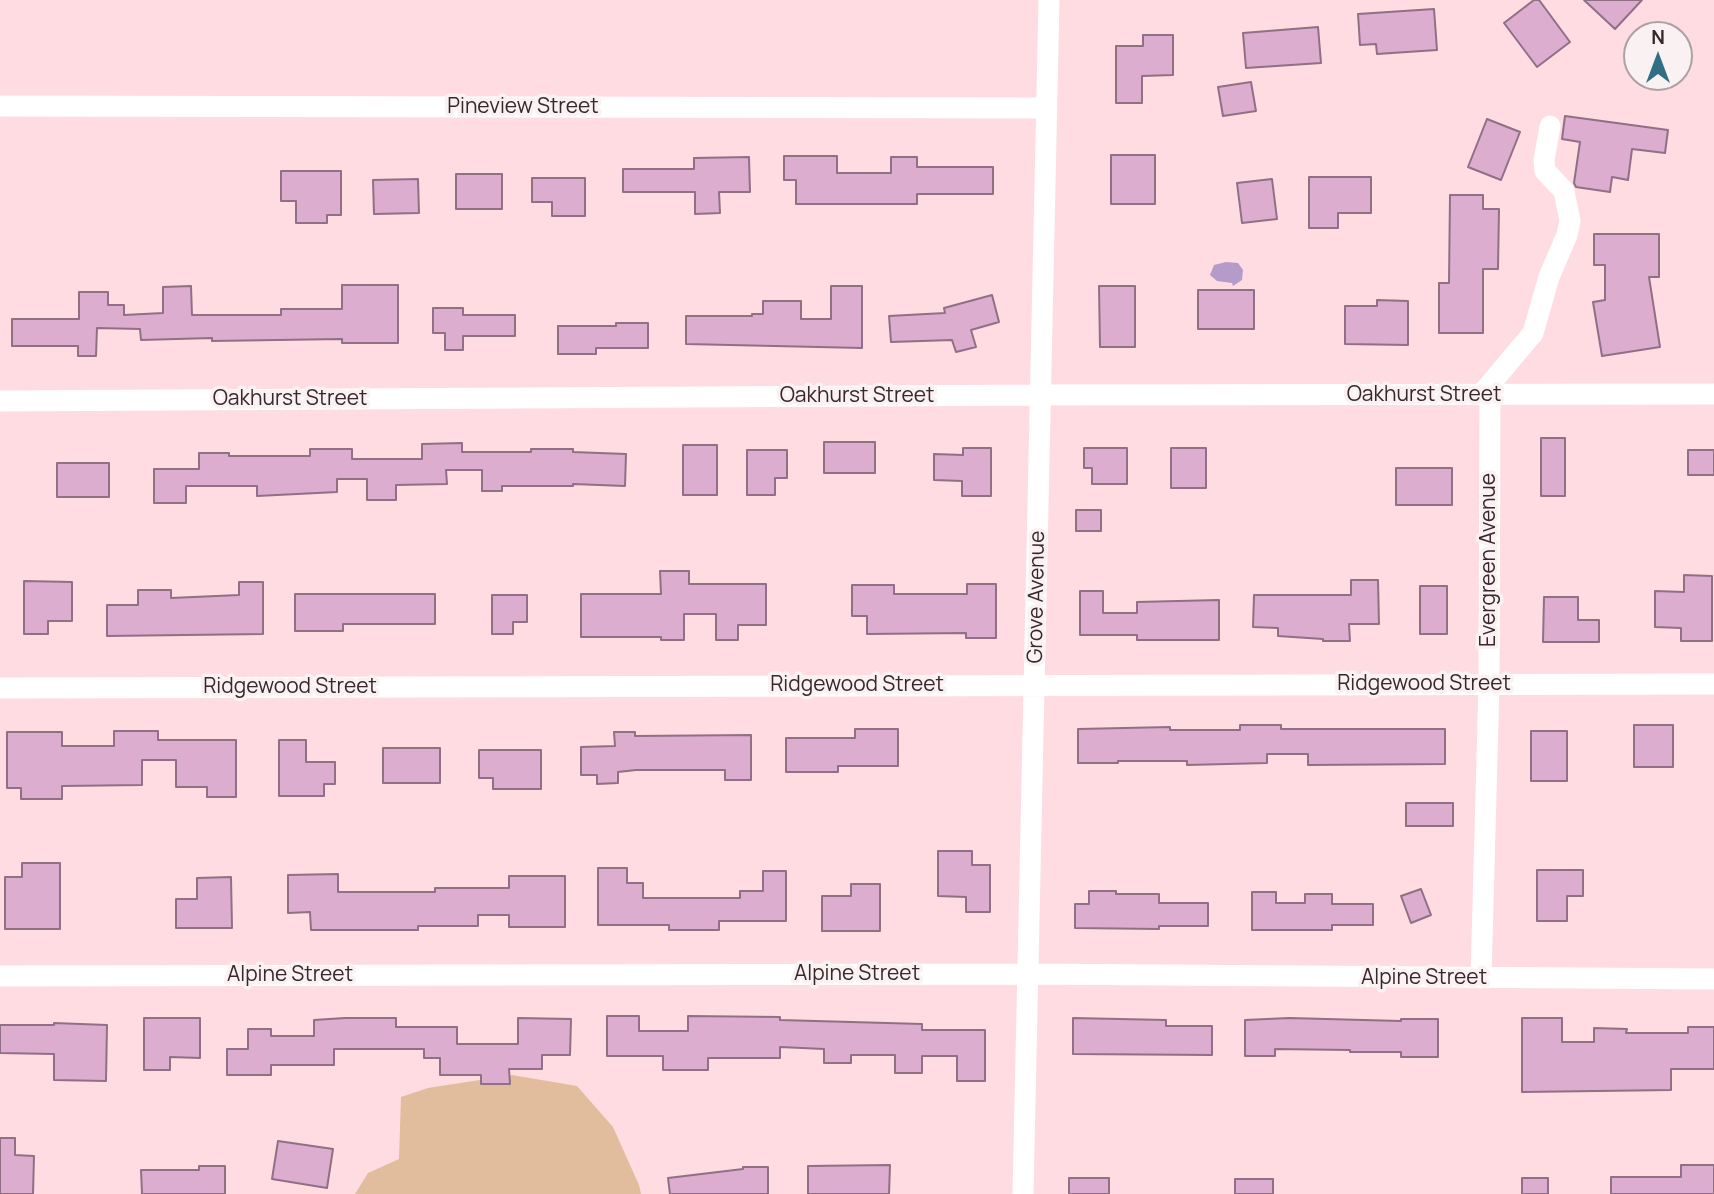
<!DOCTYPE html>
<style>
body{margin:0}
#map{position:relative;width:1714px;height:1194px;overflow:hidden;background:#fedce2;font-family:Manrope,sans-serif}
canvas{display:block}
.north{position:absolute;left:1623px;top:21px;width:70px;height:70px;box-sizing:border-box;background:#f9f1f2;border:2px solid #aca1a2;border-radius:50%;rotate:0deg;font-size:19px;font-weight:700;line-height:28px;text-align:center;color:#38282b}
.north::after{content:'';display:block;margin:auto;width:24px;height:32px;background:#316f84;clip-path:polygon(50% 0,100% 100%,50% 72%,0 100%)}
</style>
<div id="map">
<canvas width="1714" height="1194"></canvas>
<div class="north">N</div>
</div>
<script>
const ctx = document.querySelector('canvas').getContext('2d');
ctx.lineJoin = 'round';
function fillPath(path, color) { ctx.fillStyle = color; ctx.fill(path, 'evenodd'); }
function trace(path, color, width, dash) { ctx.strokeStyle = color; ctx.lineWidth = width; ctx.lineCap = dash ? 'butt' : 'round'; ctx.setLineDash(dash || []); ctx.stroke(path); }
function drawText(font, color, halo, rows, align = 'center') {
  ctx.font = font + ' Manrope,sans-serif'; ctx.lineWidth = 7; ctx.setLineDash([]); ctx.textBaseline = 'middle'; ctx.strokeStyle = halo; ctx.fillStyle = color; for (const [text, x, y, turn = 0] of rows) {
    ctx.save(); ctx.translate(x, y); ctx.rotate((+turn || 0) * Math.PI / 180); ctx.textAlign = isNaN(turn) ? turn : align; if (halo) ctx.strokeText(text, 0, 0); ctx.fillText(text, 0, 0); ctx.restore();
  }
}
fillPath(new Path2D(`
 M 512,1075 L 577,1086 L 613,1127 L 639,1185 L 641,1194 L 355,1194 L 368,1173 L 399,1159 L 401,1097 L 428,1088 Z`), '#e1bd9e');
fillPath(new Path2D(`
 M 1226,262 L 1238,263 L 1243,270 L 1242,280 L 1233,286 L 1232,283 L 1217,281 L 1210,275 L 1214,265 Z`), '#b59bca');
const building = new Path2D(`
 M 1534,0 L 1539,0 L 1570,42 L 1537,67 L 1504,23 Z
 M 1584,0 L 1642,0 L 1615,29 Z
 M 1434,9 L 1437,50 L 1377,54 L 1376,44 L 1360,45 L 1358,14 Z
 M 1318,27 L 1321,63 L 1246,68 L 1243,33 Z
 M 1143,35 L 1173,35 L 1173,75 L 1142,76 L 1142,103 L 1116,103 L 1116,46 L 1143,46 Z
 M 1251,82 L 1256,111 L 1223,116 L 1218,87 Z
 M 1565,116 L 1668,130 L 1665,153 L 1632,149 L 1628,180 L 1612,177 L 1610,192 L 1576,187 L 1574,183 L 1580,142 L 1562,139 Z
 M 1487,119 L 1520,132 L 1501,180 L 1468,167 Z
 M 1111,155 L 1155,155 L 1155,204 L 1111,204 Z
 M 784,156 L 837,156 L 837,173 L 891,173 L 891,157 L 917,157 L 917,167 L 993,167 L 993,194 L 917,194 L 917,204 L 796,204 L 796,180 L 784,180 Z
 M 749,157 L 750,192 L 719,192 L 720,213 L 695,214 L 695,192 L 623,192 L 623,169 L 694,169 L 694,158 Z
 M 281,171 L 341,171 L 341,215 L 327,215 L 327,223 L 296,223 L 296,201 L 281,201 Z
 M 456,174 L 502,174 L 502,209 L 456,209 Z
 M 1309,177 L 1371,177 L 1371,213 L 1338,213 L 1338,228 L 1309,228 Z
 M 532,178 L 585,178 L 585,216 L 552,216 L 552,202 L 532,202 Z
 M 418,179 L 419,213 L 374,214 L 373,180 Z
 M 1272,179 L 1277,219 L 1242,223 L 1237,183 Z
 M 1450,195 L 1483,195 L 1483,209 L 1499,209 L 1498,269 L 1483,269 L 1483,333 L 1439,333 L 1439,283 L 1449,283 Z
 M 1594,234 L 1659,234 L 1659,277 L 1649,277 L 1660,347 L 1602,356 L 1593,302 L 1605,300 L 1605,265 L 1594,265 Z
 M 342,285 L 398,285 L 398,343 L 342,343 L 342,339 L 212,341 L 212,338 L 141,340 L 140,329 L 97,328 L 96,356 L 78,356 L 78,346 L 12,346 L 12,319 L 79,319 L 79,292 L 108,292 L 108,305 L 124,305 L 124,315 L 163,313 L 163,287 L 191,286 L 192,315 L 281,315 L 281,309 L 342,309 Z
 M 831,286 L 862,286 L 862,348 L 686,344 L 686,316 L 752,316 L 752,314 L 763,314 L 763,301 L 801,301 L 801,319 L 831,319 Z
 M 1099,286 L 1135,286 L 1135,347 L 1100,347 Z
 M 1198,290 L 1254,290 L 1254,329 L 1198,329 Z
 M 992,295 L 999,322 L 971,330 L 976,347 L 956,352 L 952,340 L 891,342 L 889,316 L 945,313 L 944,308 Z
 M 1377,300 L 1408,301 L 1408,345 L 1345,344 L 1345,306 L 1377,306 Z
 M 433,308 L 463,308 L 463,315 L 515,315 L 515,336 L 463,336 L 463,350 L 445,350 L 445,333 L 433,333 Z
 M 616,323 L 648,323 L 648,348 L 596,348 L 596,354 L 558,354 L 558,326 L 616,326 Z
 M 1541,438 L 1565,438 L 1565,496 L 1541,496 Z
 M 824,442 L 875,442 L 875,473 L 824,473 Z
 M 462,443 L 462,452 L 531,452 L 531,449 L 573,449 L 573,452 L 626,454 L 625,486 L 573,484 L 573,486 L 502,486 L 502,491 L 482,491 L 482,470 L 446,470 L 447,484 L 396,485 L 396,500 L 367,500 L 367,479 L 337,479 L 337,492 L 257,496 L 257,486 L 186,486 L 186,503 L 154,503 L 154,469 L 199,469 L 199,453 L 229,453 L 229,456 L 310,456 L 310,449 L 352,449 L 352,459 L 422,459 L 422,444 Z
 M 683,445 L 717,445 L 717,495 L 683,495 Z
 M 963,448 L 991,448 L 991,496 L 962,496 L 962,481 L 934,480 L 934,454 L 963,455 Z
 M 1084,448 L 1127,448 L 1127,484 L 1092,484 L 1092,468 L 1084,468 Z
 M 1171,448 L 1206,448 L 1206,488 L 1171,488 Z
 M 747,450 L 787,450 L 787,478 L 775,478 L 775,495 L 747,495 Z
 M 1688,450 L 1714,450 L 1714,475 L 1688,475 Z
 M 57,463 L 109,463 L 109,497 L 57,497 Z
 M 1396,468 L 1452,468 L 1452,505 L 1396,505 Z
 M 1076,510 L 1101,510 L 1101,531 L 1076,531 Z
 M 660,571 L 689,571 L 689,584 L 766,584 L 766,625 L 738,625 L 738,640 L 716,640 L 716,614 L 684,614 L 684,640 L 661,640 L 661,637 L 581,637 L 581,594 L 661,594 Z
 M 1684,575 L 1712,576 L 1712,641 L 1681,641 L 1681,628 L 1655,627 L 1655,591 L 1684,592 Z
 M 1351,580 L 1378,580 L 1379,624 L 1349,624 L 1350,641 L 1323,641 L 1323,639 L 1278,636 L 1278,628 L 1253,627 L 1254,595 L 1351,595 Z
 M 24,581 L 72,582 L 72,621 L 48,621 L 48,634 L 24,634 Z
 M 239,582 L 263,582 L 263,634 L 107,636 L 107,605 L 138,605 L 138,590 L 171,590 L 171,598 L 239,595 Z
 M 967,584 L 996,584 L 996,638 L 966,638 L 966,633 L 867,634 L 867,616 L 852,616 L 852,585 L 894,585 L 894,594 L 967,594 Z
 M 1420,586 L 1447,586 L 1447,634 L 1420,634 Z
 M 1080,591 L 1103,591 L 1103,613 L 1137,613 L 1137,602 L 1219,600 L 1219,640 L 1137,640 L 1137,635 L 1080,635 Z
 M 295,594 L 435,594 L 435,624 L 343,624 L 343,631 L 295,631 Z
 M 492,595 L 527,595 L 527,622 L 513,622 L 513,634 L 492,634 Z
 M 1544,597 L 1578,597 L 1578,620 L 1599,620 L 1599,642 L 1543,642 Z
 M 1240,725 L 1281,725 L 1281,729 L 1445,729 L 1445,764 L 1308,765 L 1308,754 L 1267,754 L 1267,763 L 1187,765 L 1187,761 L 1118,761 L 1118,763 L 1078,763 L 1078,729 L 1170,727 L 1170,730 L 1240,730 Z
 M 1634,725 L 1673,725 L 1673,767 L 1634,767 Z
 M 855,729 L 898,729 L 898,766 L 838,766 L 838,772 L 786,772 L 786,738 L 855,738 Z
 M 114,731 L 158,731 L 158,740 L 236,740 L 236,797 L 207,797 L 207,787 L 176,787 L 176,760 L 142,760 L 142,785 L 62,786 L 62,799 L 21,799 L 21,788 L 7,788 L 7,732 L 62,732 L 62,746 L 114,746 Z
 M 1531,731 L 1567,731 L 1567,781 L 1531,781 Z
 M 614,732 L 635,732 L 635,736 L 751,735 L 751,780 L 725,780 L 725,770 L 636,770 L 618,772 L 618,783 L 597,784 L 597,775 L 581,775 L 581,747 L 615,746 Z
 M 279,740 L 306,740 L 306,762 L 335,762 L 335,784 L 324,784 L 324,796 L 279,796 Z
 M 383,748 L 440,748 L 440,783 L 383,783 Z
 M 479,750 L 541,750 L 541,789 L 493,789 L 493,778 L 479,778 Z
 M 1406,803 L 1453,803 L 1453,826 L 1406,826 Z
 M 938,851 L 972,851 L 972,865 L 990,865 L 990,912 L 966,912 L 966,897 L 938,896 Z
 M 22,863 L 60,863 L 60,929 L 5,929 L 5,877 L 22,877 Z
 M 598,868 L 627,868 L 627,883 L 643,883 L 643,898 L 740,898 L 740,891 L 763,891 L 763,871 L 786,871 L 786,921 L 719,921 L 719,930 L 669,930 L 669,925 L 598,925 Z
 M 1537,870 L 1583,870 L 1583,896 L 1567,896 L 1567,921 L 1537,921 Z
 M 338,874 L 338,892 L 435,892 L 435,888 L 509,888 L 509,876 L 565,876 L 565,927 L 509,927 L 509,915 L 478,915 L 478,926 L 418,926 L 418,930 L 311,930 L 310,912 L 288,913 L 288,875 Z
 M 231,877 L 232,928 L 176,928 L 176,899 L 197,899 L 197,878 Z
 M 851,884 L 880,884 L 880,931 L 822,931 L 822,896 L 851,896 Z
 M 1421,889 L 1431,915 L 1411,923 L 1401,896 Z
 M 1089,891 L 1116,891 L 1116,894 L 1159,894 L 1159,903 L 1208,903 L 1208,926 L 1159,926 L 1159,929 L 1075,928 L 1075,904 L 1089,904 Z
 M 1252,892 L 1276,892 L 1276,903 L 1305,903 L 1305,894 L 1332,894 L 1332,904 L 1373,904 L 1373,925 L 1332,925 L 1332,930 L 1252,930 Z
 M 607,1016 L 639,1016 L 639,1031 L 688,1031 L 688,1016 L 780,1017 L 780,1020 L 922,1024 L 922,1030 L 985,1030 L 985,1081 L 957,1081 L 957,1056 L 922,1056 L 922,1073 L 895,1073 L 895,1055 L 851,1055 L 851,1063 L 824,1063 L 824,1049 L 780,1047 L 780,1058 L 708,1058 L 708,1070 L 663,1070 L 663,1056 L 607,1056 Z
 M 144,1018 L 200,1018 L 200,1058 L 170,1057 L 170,1070 L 144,1070 Z
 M 345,1018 L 396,1018 L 396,1027 L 457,1027 L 457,1044 L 518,1044 L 518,1018 L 571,1019 L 570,1055 L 542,1055 L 542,1069 L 509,1069 L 510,1084 L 481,1084 L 481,1075 L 440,1075 L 440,1058 L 424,1058 L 424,1049 L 334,1049 L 334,1065 L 271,1065 L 271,1075 L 227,1075 L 227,1049 L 248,1049 L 248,1029 L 271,1029 L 271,1036 L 314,1036 L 314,1020 Z
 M 1073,1018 L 1166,1020 L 1166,1026 L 1212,1026 L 1212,1055 L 1073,1054 Z
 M 1289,1018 L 1401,1021 L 1401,1019 L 1438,1019 L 1438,1057 L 1401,1057 L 1401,1052 L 1350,1052 L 1350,1050 L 1275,1049 L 1275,1056 L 1245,1056 L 1245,1020 Z
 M 1522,1018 L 1562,1018 L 1562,1042 L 1594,1042 L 1594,1028 L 1627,1029 L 1626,1033 L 1688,1033 L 1688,1027 L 1714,1027 L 1714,1069 L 1671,1069 L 1671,1090 L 1522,1092 Z
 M 54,1023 L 107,1025 L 106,1081 L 54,1080 L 54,1054 L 0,1053 L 0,1025 L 54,1025 Z
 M 0,1138 L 15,1138 L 15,1155 L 34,1156 L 33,1194 L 0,1194 Z
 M 278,1141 L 333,1149 L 327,1188 L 272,1179 Z
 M 890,1165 L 889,1194 L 808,1194 L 808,1166 Z
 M 1681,1165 L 1714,1165 L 1714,1194 L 1611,1194 L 1611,1177 L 1681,1177 Z
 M 199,1166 L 225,1166 L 225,1194 L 142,1194 L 141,1170 L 199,1170 Z
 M 743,1167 L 768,1167 L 768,1194 L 670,1194 L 668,1178 L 743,1169 Z
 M 1069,1178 L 1109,1178 L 1109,1194 L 1069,1194 Z
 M 1522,1178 L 1548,1178 L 1548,1194 L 1522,1194 Z
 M 1235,1179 L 1273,1179 L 1273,1194 L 1235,1194 Z`);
fillPath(building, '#ddadcf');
trace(building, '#8f7085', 2);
trace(new Path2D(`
 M 0,106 L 1046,108
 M 1481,395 L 1533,333 L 1549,277 L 1567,235 L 1570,221 L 1564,191 L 1545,171 L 1544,160 L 1550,126
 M 0,401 L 1041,395 L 1714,394
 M 0,688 L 1714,684
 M 0,976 L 1027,974 L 1714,979
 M 1481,978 L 1489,684 L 1490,395
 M 1023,1194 L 1049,0`), '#fff', 21);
drawText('21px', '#38282b', '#f9f1f2', [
 ["Pineview Street",523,107],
 ["Oakhurst Street",1424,395],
 ["Oakhurst Street",857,396],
 ["Oakhurst Street",290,399],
 ["Evergreen Avenue",1489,560,-90],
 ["Grove Avenue",1037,597,-89],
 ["Ridgewood Street",1424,684],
 ["Ridgewood Street",857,685],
 ["Ridgewood Street",290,687],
 ["Alpine Street",857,974],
 ["Alpine Street",290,975],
 ["Alpine Street",1424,978]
]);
</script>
